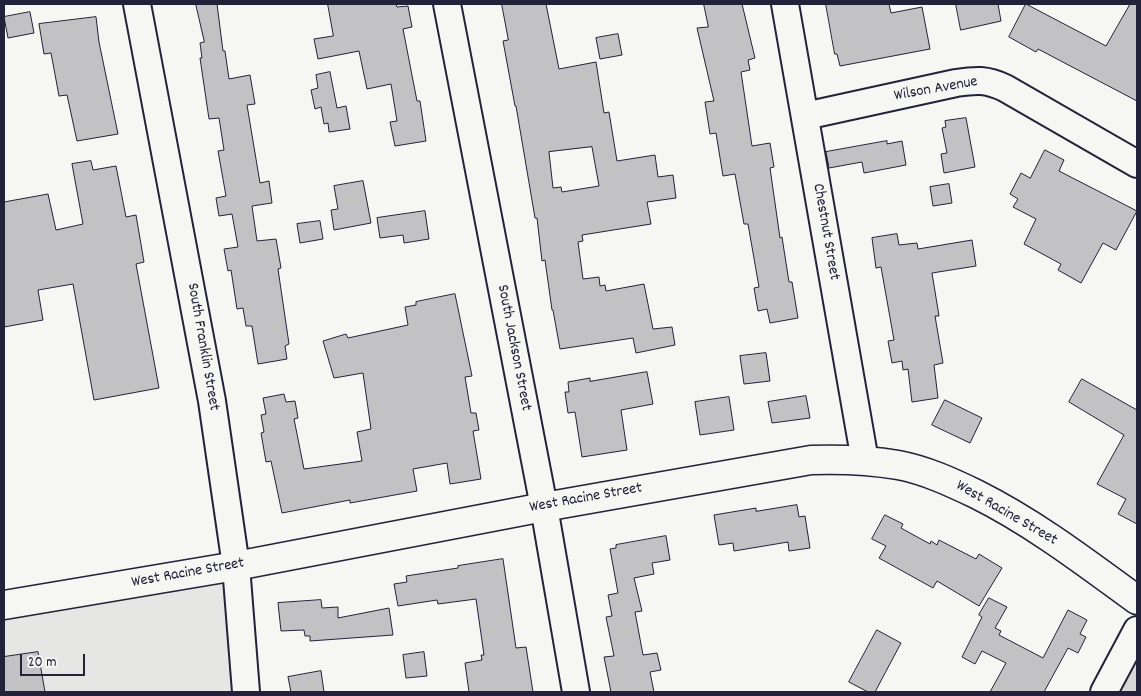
<!DOCTYPE html>
<style>
body{margin:0}
#map{position:relative;width:1141px;height:696px;overflow:hidden;background:#f6f6f2;font-family:Dekko,sans-serif}
canvas{display:block}
.frame{position:absolute;inset:0;border:5px solid #22223b;pointer-events:none}
.scale{position:absolute;left:20px;top:654px;width:65px;height:22px;box-sizing:border-box;border:2px solid #22223b;border-top:0;padding-left:6px;font-size:15px;line-height:18px;white-space:nowrap;color:#22223b;-webkit-text-stroke:4px #f6f6f2;paint-order:stroke}
</style>
<div id="map">
<canvas width="1141" height="696"></canvas>
<div class="frame"></div>
<div class="scale">20 m</div>
</div>
<script>
const ctx = document.querySelector('canvas').getContext('2d');
ctx.lineJoin = 'round';
function fillPath(path, color) { ctx.fillStyle = color; ctx.fill(path, 'evenodd'); }
function trace(path, color, width, dash) { ctx.strokeStyle = color; ctx.lineWidth = width; ctx.lineCap = dash ? 'butt' : 'round'; ctx.setLineDash(dash || []); ctx.stroke(path); }
function drawText(font, color, halo, rows, align = 'center') {
  ctx.font = font + ' Dekko,sans-serif'; ctx.lineWidth = 5; ctx.setLineDash([]); ctx.textBaseline = 'middle'; ctx.strokeStyle = halo; ctx.fillStyle = color; for (const [text, x, y, turn = 0] of rows) {
    ctx.save(); ctx.translate(x, y); ctx.rotate((+turn || 0) * Math.PI / 180); ctx.textAlign = isNaN(turn) ? turn : align; if (halo) ctx.strokeText(text, 0, 0); ctx.fillText(text, 0, 0); ctx.restore();
  }
}
fillPath(new Path2D(`
 M 236,566 L 246,692 L 4,692 L 4,605 Z`), '#e6e6e4');
fillPath(new Path2D(`
 M 1137,630 L 1137,692 L 1104,692 Z`), '#d7d7d7');
const building = new Path2D(`
 M 196,4 L 217,4 L 223,51 L 225,51 L 229,79 L 250,75 L 255,104 L 247,105 L 260,183 L 269,181 L 272,203 L 252,206 L 257,241 L 276,239 L 281,268 L 278,269 L 289,344 L 285,346 L 287,359 L 258,364 L 252,326 L 246,326 L 243,308 L 237,309 L 231,270 L 228,271 L 224,249 L 238,247 L 232,214 L 219,216 L 216,198 L 226,196 L 218,151 L 224,150 L 219,118 L 209,119 L 200,58 L 202,58 L 200,43 L 204,42 Z
 M 328,4 L 396,4 L 397,7 L 408,6 L 412,27 L 403,29 L 417,101 L 420,101 L 426,141 L 395,146 L 390,122 L 397,121 L 391,84 L 367,89 L 359,51 L 318,59 L 314,39 L 333,36 Z
 M 502,4 L 546,4 L 559,69 L 596,62 L 604,113 L 609,112 L 617,161 L 655,155 L 658,177 L 673,175 L 676,198 L 647,202 L 651,224 L 582,235 L 583,241 L 578,242 L 583,279 L 599,277 L 600,286 L 605,285 L 606,291 L 644,284 L 653,329 L 672,327 L 675,345 L 636,353 L 633,338 L 560,349 L 553,310 L 552,310 L 545,260 L 542,261 L 537,218 L 535,218 L 516,106 L 515,106 L 503,41 L 508,40 ZM 592,147 L 599,186 L 562,192 L 561,187 L 553,188 L 549,152 Z
 M 704,4 L 742,4 L 755,58 L 748,60 L 750,70 L 741,72 L 752,146 L 770,143 L 774,167 L 770,168 L 780,238 L 782,237 L 789,282 L 792,282 L 798,318 L 770,323 L 767,309 L 758,311 L 754,288 L 759,287 L 748,224 L 744,224 L 735,174 L 723,176 L 716,133 L 710,134 L 705,102 L 714,101 L 697,28 L 708,27 Z
 M 826,4 L 889,4 L 891,13 L 922,7 L 930,49 L 840,66 L 837,54 L 835,54 Z
 M 956,4 L 998,4 L 1001,21 L 961,30 Z
 M 1026,4 L 1106,46 L 1130,4 L 1137,4 L 1137,101 L 1038,49 L 1036,52 L 1009,37 Z
 M 30,12 L 34,33 L 8,38 L 4,17 Z
 M 96,17 L 99,42 L 118,134 L 77,141 L 67,95 L 59,96 L 51,53 L 44,54 L 39,24 Z
 M 618,34 L 622,55 L 600,59 L 596,38 Z
 M 330,72 L 337,108 L 346,106 L 350,129 L 329,132 L 328,123 L 324,124 L 321,107 L 315,109 L 311,90 L 318,88 L 316,75 Z
 M 966,118 L 975,167 L 944,173 L 941,154 L 947,153 L 942,128 L 946,127 L 945,121 Z
 M 887,141 L 887,144 L 902,141 L 906,165 L 864,173 L 862,162 L 829,168 L 826,152 Z
 M 1045,150 L 1064,160 L 1059,171 L 1137,211 L 1116,250 L 1103,243 L 1081,283 L 1058,270 L 1061,264 L 1024,244 L 1036,219 L 1013,207 L 1018,199 L 1010,194 L 1021,173 L 1030,178 Z
 M 91,161 L 93,170 L 116,166 L 126,217 L 136,215 L 144,262 L 136,264 L 159,388 L 94,400 L 73,284 L 38,290 L 43,320 L 4,327 L 4,202 L 48,194 L 56,230 L 83,224 L 72,164 Z
 M 363,181 L 371,223 L 334,230 L 331,210 L 338,209 L 334,186 Z
 M 949,184 L 952,203 L 933,206 L 930,187 Z
 M 425,211 L 429,239 L 404,243 L 403,235 L 380,238 L 377,218 Z
 M 320,221 L 323,239 L 300,243 L 297,224 Z
 M 897,234 L 899,245 L 917,243 L 918,249 L 972,240 L 976,266 L 932,273 L 939,316 L 935,316 L 943,363 L 934,365 L 938,398 L 912,402 L 908,369 L 903,370 L 902,361 L 892,363 L 888,341 L 894,340 L 881,267 L 876,268 L 872,238 Z
 M 455,294 L 472,376 L 465,377 L 471,413 L 476,413 L 479,430 L 473,431 L 481,479 L 450,484 L 447,463 L 413,469 L 417,491 L 350,503 L 350,500 L 282,513 L 271,461 L 266,462 L 261,433 L 264,432 L 261,415 L 266,414 L 263,398 L 284,394 L 286,402 L 295,401 L 298,418 L 294,419 L 304,469 L 362,461 L 357,432 L 371,429 L 363,373 L 334,378 L 323,341 L 346,334 L 348,338 L 408,325 L 405,307 L 416,305 L 416,302 Z
 M 766,353 L 770,381 L 744,384 L 740,356 Z
 M 647,372 L 653,404 L 621,410 L 627,450 L 582,457 L 575,412 L 568,413 L 565,392 L 569,392 L 568,382 L 590,378 L 590,381 Z
 M 1082,379 L 1137,410 L 1137,524 L 1118,514 L 1126,499 L 1097,484 L 1124,435 L 1069,402 Z
 M 806,396 L 810,418 L 772,423 L 768,402 Z
 M 729,397 L 734,430 L 700,435 L 695,402 Z
 M 945,400 L 982,418 L 970,443 L 932,425 Z
 M 797,505 L 799,517 L 805,516 L 810,548 L 789,551 L 788,542 L 734,551 L 733,543 L 719,545 L 714,515 L 756,508 L 756,511 Z
 M 885,515 L 903,524 L 901,528 L 930,544 L 931,541 L 937,545 L 939,540 L 976,559 L 979,554 L 1002,568 L 979,606 L 937,581 L 933,588 L 879,558 L 886,546 L 872,539 Z
 M 666,536 L 670,560 L 652,563 L 654,574 L 634,578 L 642,611 L 635,612 L 643,655 L 657,653 L 661,670 L 650,672 L 654,692 L 611,692 L 604,657 L 614,656 L 606,617 L 612,616 L 608,595 L 618,593 L 610,549 L 616,548 L 616,545 Z
 M 503,559 L 516,648 L 526,647 L 533,692 L 469,692 L 465,663 L 482,660 L 481,655 L 484,655 L 476,599 L 438,604 L 437,600 L 398,606 L 394,584 L 407,582 L 406,576 L 458,568 L 458,566 Z
 M 989,598 L 1007,607 L 995,628 L 1001,631 L 999,635 L 1043,658 L 1068,610 L 1087,620 L 1080,634 L 1086,637 L 1078,653 L 1068,648 L 1044,692 L 990,692 L 1006,663 L 982,651 L 975,664 L 962,657 L 982,617 L 979,615 Z
 M 321,600 L 322,608 L 338,607 L 338,618 L 389,608 L 393,635 L 310,641 L 310,636 L 305,636 L 304,630 L 281,631 L 278,603 Z
 M 877,630 L 901,643 L 875,692 L 868,692 L 849,682 Z
 M 38,652 L 45,692 L 4,692 L 4,657 Z
 M 424,652 L 427,676 L 406,678 L 403,655 Z
 M 321,671 L 324,692 L 291,692 L 288,677 Z`);
fillPath(building, '#c2c2c4');
trace(building, '#22223b', 1);
const minor = new Path2D(`
 M 137,4 L 212,401 L 236,566 L 246,692
 M 447,4 L 544,507 L 576,692
 M 785,4 L 865,461
 M 805,116 L 956,83 C 976,80 986,79 1005,88 L 1137,164
 M 1104,692 L 1137,630`);
const major = new Path2D(`
 M 4,605 L 236,566 L 544,507 L 811,460 C 841,459 869,460 898,465 C 925,470 951,482 976,494 C 1034,523 1085,562 1137,600`);
trace(minor, '#22223b', 30);
trace(major, '#22223b', 31);
trace(minor, '#f6f6f2', 26);
trace(major, '#f6f6f2', 28);
drawText('16px', '#22223b', '#f6f6f2', [
 ["Wilson Avenue",936,90,-10],
 ["Chestnut Street",825,232,80],
 ["South Franklin Street",202,347,80],
 ["South Jackson Street",513,348,79],
 ["West Racine Street",586,499,-10],
 ["West Racine Street",1006,514,30],
 ["West Racine Street",188,574,-10]
]);
</script>
